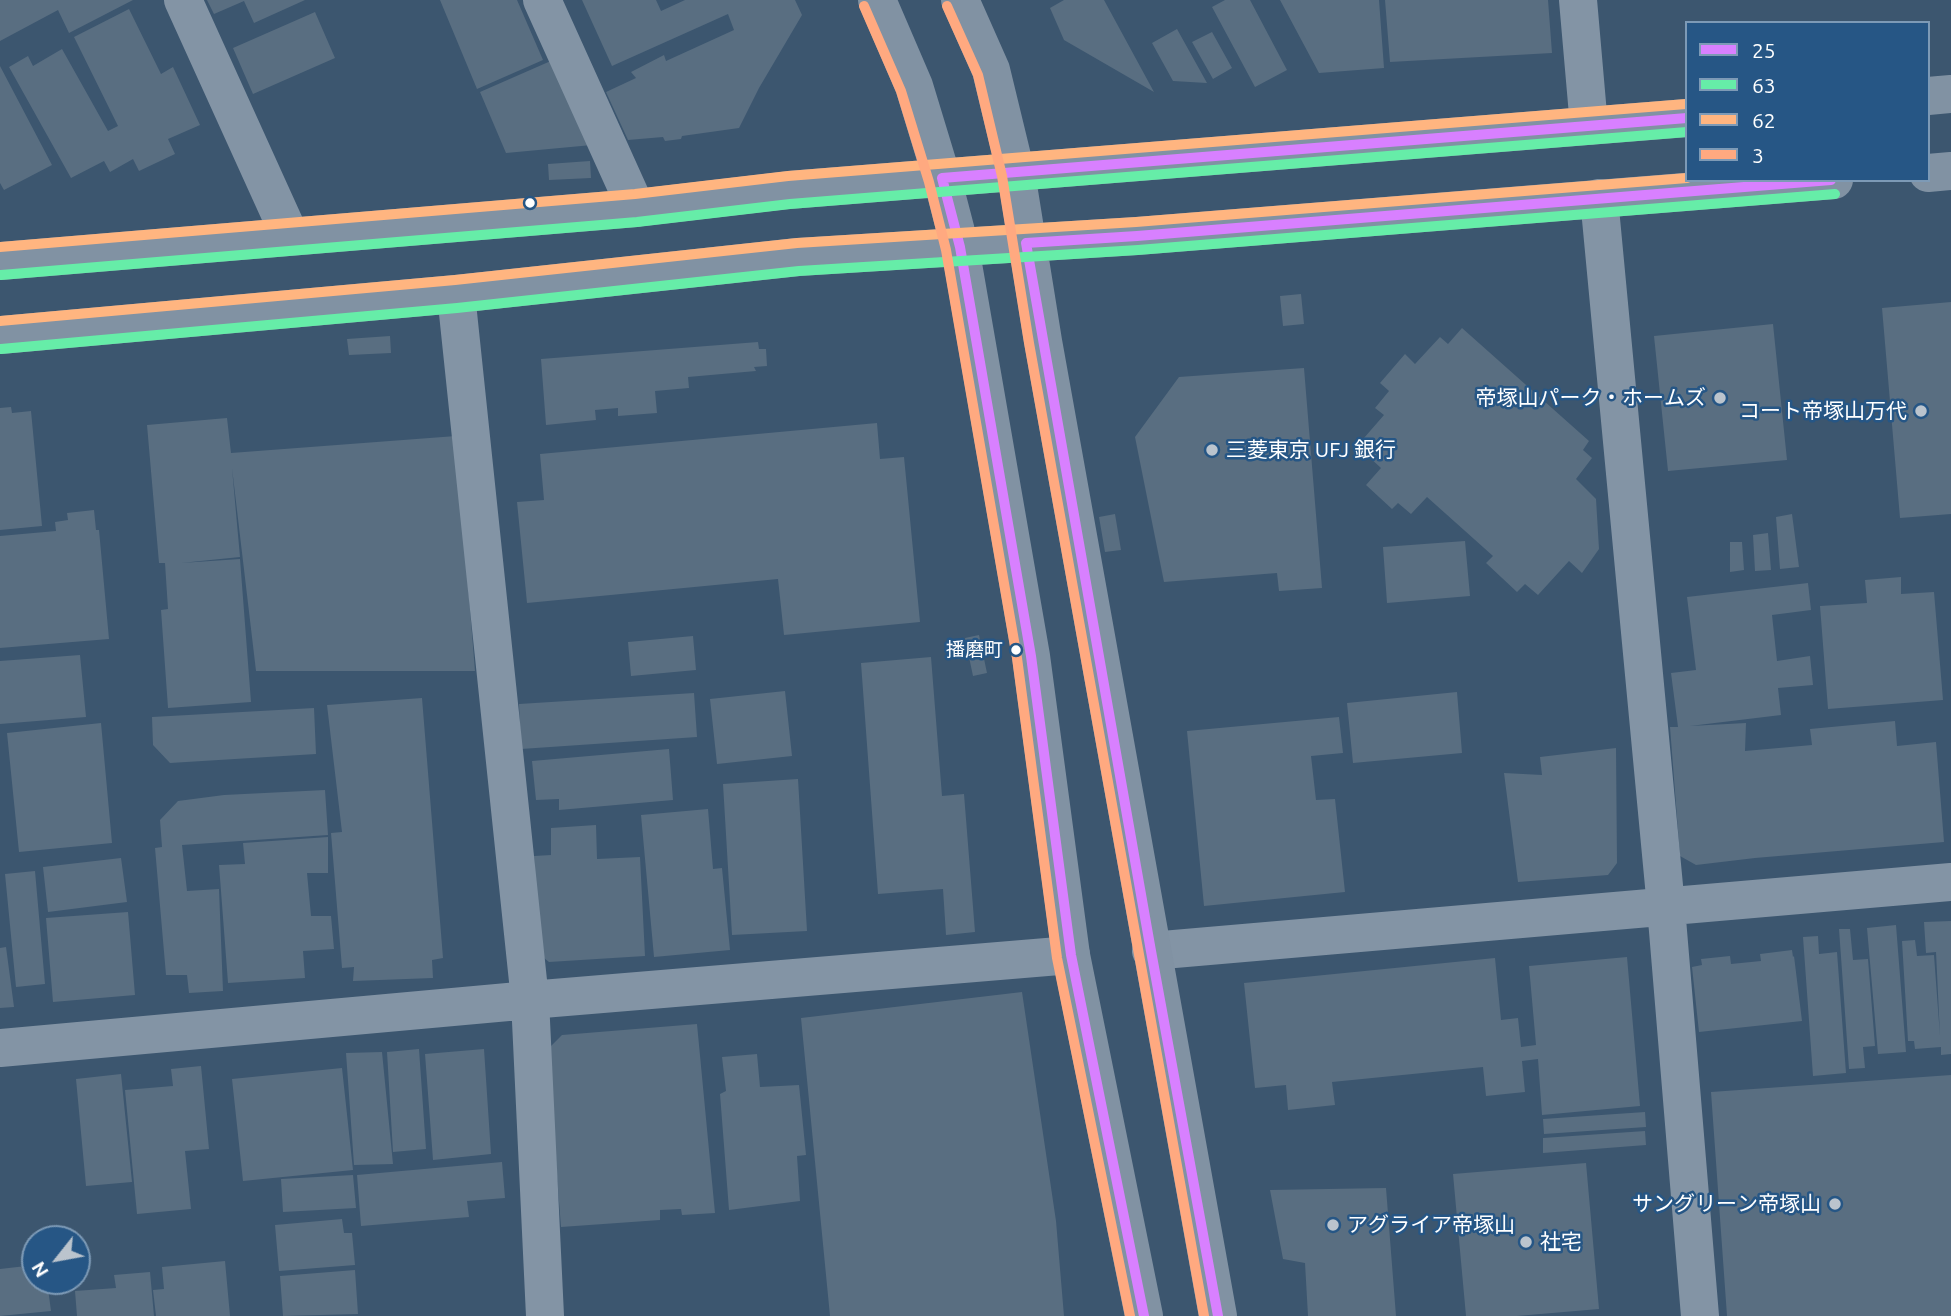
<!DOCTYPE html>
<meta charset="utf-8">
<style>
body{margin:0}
#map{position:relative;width:1951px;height:1316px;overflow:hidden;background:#3c566f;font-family:Ubuntu,sans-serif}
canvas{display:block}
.legend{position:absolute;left:1685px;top:21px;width:245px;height:161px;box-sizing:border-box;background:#265685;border:2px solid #7d9ab6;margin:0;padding:9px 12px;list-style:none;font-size:21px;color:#fff}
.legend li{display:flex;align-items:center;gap:14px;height:35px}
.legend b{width:35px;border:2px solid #7d9ab6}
.north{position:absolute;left:21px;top:1225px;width:70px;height:70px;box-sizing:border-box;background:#265685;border:2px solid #7d9ab6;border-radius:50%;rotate:239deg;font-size:19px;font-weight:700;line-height:28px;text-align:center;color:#fff}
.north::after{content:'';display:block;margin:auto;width:24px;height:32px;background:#bbc4cd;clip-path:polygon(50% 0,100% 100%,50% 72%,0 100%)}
</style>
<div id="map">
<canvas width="1951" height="1316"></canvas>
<ul class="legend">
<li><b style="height:9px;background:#d880ff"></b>25</li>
<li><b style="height:9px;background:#66eda8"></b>63</li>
<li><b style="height:9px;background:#ffb580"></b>62</li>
<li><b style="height:9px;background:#ffa980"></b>3</li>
</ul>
<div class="north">N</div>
</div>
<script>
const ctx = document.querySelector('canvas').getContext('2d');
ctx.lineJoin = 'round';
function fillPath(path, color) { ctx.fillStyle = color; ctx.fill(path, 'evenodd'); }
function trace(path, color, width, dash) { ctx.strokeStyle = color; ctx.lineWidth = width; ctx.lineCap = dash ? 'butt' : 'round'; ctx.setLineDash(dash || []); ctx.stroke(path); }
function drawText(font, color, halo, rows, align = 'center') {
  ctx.font = font + ' Ubuntu,"Noto Sans JP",sans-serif'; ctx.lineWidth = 5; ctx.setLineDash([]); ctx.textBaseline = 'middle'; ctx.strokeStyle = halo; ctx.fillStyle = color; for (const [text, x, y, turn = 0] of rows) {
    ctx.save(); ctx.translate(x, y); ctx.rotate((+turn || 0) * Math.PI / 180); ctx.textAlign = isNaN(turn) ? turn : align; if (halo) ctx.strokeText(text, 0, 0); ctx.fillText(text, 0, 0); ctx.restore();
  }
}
fillPath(new Path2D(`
 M 0,0 L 133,0 L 69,33 L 58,10 L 0,41 Z
 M 207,0 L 305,0 L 254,23 L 244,1 L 214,14 Z
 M 440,0 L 517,0 L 543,60 L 477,89 Z
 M 582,0 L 656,0 L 661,11 L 685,0 L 795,0 L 802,15 L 759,88 L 739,128 L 682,136 L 681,139 L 665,141 L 663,137 L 628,140 L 606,92 L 636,78 L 631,72 L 664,55 L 666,61 L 734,30 L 728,14 L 612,66 Z
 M 1064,0 L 1104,0 L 1154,92 L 1064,40 L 1050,8 Z
 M 1225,0 L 1250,0 L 1287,70 L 1255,87 L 1212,7 Z
 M 1280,0 L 1379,0 L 1384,68 L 1319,73 Z
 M 1385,0 L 1548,0 L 1552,53 L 1390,62 Z
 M 129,9 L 161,74 L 173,67 L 200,125 L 168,139 L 175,154 L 139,171 L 133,159 L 110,172 L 104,161 L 71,178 L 9,67 L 28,56 L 33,66 L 62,49 L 108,131 L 118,126 L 74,37 Z
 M 315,12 L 335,58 L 253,94 L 233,48 Z
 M 1177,29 L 1207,83 L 1173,81 L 1152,43 Z
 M 1212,32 L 1232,68 L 1213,79 L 1192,42 Z
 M 553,60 L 592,145 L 506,153 L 480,92 Z
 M 0,66 L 52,165 L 4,190 L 0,183 Z
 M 590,161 L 591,178 L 549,180 L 548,164 Z
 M 1301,294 L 1304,324 L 1283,326 L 1280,296 Z
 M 1951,302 L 1951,514 L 1900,518 L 1882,308 Z
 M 1773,324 L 1787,460 L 1668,471 L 1654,336 Z
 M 1462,328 L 1589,441 L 1583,450 L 1592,458 L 1576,479 L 1596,499 L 1599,549 L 1582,573 L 1569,561 L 1538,595 L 1525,584 L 1517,592 L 1486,563 L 1493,556 L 1427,497 L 1411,514 L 1398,503 L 1392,509 L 1366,485 L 1381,468 L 1357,446 L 1384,415 L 1375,408 L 1389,391 L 1380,383 L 1405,354 L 1415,364 L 1440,337 L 1448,344 Z
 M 390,336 L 391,353 L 349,355 L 347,339 Z
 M 758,342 L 759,349 L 766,349 L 767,366 L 754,367 L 756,371 L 688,377 L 689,388 L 655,391 L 657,413 L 618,416 L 618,408 L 595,410 L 596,420 L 546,425 L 541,359 Z
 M 1304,368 L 1322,588 L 1279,591 L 1277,573 L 1164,582 L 1135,437 L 1179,377 Z
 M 11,407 L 12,413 L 31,411 L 42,526 L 0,530 L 0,408 Z
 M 227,418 L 231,453 L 456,436 L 475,671 L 256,671 L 232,468 L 240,557 L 181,563 L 240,559 L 251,702 L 168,708 L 161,610 L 168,609 L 165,563 L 159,563 L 147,425 Z
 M 877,423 L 880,459 L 904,457 L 920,622 L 784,635 L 778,579 L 527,603 L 517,502 L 544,500 L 540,454 Z
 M 94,510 L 96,530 L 99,530 L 109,639 L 0,648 L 0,536 L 56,531 L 55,522 L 68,520 L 67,513 Z
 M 1115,514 L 1121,550 L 1105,552 L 1099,517 Z
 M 1792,514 L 1799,567 L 1780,569 L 1776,517 Z
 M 1768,533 L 1771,570 L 1755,571 L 1753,535 Z
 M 1465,541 L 1470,596 L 1387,603 L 1383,547 Z
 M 1730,542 L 1742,542 L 1744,570 L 1730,572 Z
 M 1901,577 L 1901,594 L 1934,592 L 1943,700 L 1828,709 L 1820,606 L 1867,603 L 1865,580 Z
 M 1808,583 L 1811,610 L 1772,615 L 1777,661 L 1810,656 L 1813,685 L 1778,688 L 1781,715 L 1690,726 L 1746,723 L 1745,751 L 1812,745 L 1810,729 L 1895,721 L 1897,746 L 1936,742 L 1944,842 L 1755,858 L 1696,865 L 1680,856 L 1670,727 L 1678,727 L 1671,673 L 1696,670 L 1687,597 Z
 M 979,635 L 987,673 L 973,676 L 965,638 Z
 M 693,636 L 696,670 L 631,676 L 628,642 Z
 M 80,655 L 86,717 L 0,724 L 0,661 Z
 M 931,657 L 942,796 L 964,794 L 975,932 L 946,935 L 943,889 L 878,894 L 861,663 Z
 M 785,691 L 792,756 L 717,764 L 710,699 Z
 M 1457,692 L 1462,753 L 1353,763 L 1347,703 Z
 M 694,693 L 697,737 L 521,749 L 519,704 Z
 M 422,698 L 443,958 L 432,960 L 433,978 L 353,981 L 354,967 L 342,968 L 331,833 L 342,832 L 327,705 Z
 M 314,708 L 316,754 L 170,763 L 153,745 L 152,717 Z
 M 1339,717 L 1343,753 L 1311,756 L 1316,800 L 1335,799 L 1345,892 L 1204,906 L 1187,731 Z
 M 101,723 L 112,843 L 19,852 L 7,733 Z
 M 1616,748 L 1617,863 L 1608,875 L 1518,882 L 1504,773 L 1542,775 L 1540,757 Z
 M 669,749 L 673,800 L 559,810 L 559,799 L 536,800 L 532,761 Z
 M 798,779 L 807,931 L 732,935 L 723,784 Z
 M 325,790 L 328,835 L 182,845 L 187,891 L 219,889 L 223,991 L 189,993 L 187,975 L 166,975 L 155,848 L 162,847 L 160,820 L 178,801 L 224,795 Z
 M 708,809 L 713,869 L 722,868 L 730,950 L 654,957 L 641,815 Z
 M 596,825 L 597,859 L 640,857 L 645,956 L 549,962 L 539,954 L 534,856 L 551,855 L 551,828 Z
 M 328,837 L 328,873 L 307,873 L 311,916 L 331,916 L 334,949 L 303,951 L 305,978 L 228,983 L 219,865 L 245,864 L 243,843 Z
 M 121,858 L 127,902 L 48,912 L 43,867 Z
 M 35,871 L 45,984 L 16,987 L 5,874 Z
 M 128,912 L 135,995 L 53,1002 L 46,918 Z
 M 1951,921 L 1951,1054 L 1941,1055 L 1941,1047 L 1915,1049 L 1914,1041 L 1908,1041 L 1902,941 L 1915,940 L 1917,956 L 1934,955 L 1940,1036 L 1936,952 L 1926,953 L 1924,922 Z
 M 1896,925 L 1906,1052 L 1878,1054 L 1867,928 Z
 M 1839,929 L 1850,929 L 1853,960 L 1868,959 L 1875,1046 L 1863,1047 L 1865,1068 L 1849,1069 Z
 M 1818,936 L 1819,954 L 1837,952 L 1846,1073 L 1813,1076 L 1803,937 Z
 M 6,947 L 14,1007 L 0,1008 L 0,948 Z
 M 1792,950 L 1793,957 L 1794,956 L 1802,1021 L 1699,1032 L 1692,967 L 1702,965 L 1701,959 L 1730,956 L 1731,964 L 1761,961 L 1760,954 Z
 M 1627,957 L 1640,1106 L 1542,1115 L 1538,1059 L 1522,1061 L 1525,1092 L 1486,1096 L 1483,1067 L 1332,1082 L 1335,1105 L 1288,1110 L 1286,1085 L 1255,1088 L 1244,983 L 1495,958 L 1501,1020 L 1518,1018 L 1521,1047 L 1536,1045 L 1529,966 Z
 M 1022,992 L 1056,1221 L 1064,1316 L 830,1316 L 801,1018 Z
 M 697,1024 L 715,1213 L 682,1215 L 681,1209 L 660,1210 L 660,1220 L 561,1227 L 547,1050 L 562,1035 Z
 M 419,1049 L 426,1149 L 393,1152 L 387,1052 Z
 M 484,1049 L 491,1154 L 433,1160 L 425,1054 Z
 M 382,1052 L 393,1164 L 354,1165 L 346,1053 Z
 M 757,1054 L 760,1087 L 799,1085 L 806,1155 L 797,1156 L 800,1201 L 729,1210 L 720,1094 L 726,1091 L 722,1057 Z
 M 201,1066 L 209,1149 L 185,1151 L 191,1209 L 137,1214 L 125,1090 L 173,1086 L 171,1069 Z
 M 342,1068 L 353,1170 L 243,1181 L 232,1079 Z
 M 121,1074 L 132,1182 L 86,1186 L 76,1079 Z
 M 1951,1075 L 1951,1316 L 1727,1316 L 1711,1092 Z
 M 1645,1112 L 1646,1127 L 1544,1134 L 1543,1119 Z
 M 1645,1131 L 1646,1145 L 1543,1153 L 1543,1138 Z
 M 502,1162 L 505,1198 L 467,1201 L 469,1217 L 361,1226 L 357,1175 Z
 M 1586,1163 L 1599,1309 L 1517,1316 L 1466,1316 L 1453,1174 Z
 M 353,1175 L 356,1208 L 283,1212 L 281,1179 Z
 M 1386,1188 L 1396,1316 L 1308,1316 L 1305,1263 L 1283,1259 L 1270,1190 Z
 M 342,1219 L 344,1233 L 352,1233 L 355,1265 L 279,1271 L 275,1225 Z
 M 225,1261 L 230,1316 L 156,1316 L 153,1290 L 164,1289 L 162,1267 Z
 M 35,1265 L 35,1281 L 47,1281 L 51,1311 L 0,1316 L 0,1269 Z
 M 355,1270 L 358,1314 L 283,1316 L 280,1276 Z
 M 150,1272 L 154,1316 L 77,1316 L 75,1291 L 116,1288 L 114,1275 Z`), '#596e81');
trace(new Path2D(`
 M 183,0 L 290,236
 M 542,0 L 636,208
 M 1578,0 L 1589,126
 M 1599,198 L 1666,907 L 1700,1316
 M 456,294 L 530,1000 L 545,1316
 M 1151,951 L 1951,882
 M 0,1048 L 530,1000 L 1071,955`), '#8394a5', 38);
trace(new Path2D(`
 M 877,0 L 914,86 L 942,178 L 960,247 L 1031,656 L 1071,955 L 1144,1316
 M 960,0 L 991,70 L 1016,173 L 1043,341 L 1218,1316
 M 1928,96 L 1951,94
 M 1928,173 L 1951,171
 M 0,261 L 636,208 L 789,190 L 1687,118
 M 0,335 L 456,294 L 798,257 L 1137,236 L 1834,180`), '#8192a3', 38);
trace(new Path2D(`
 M 1144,1316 L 1071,955 L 1031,656 L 960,247 L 942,178 L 1687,118
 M 1218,1316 L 1151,951 L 1026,243 L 1137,236 L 1831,180`), '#d880ff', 10);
trace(new Path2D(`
 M 1,275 L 637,222 L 790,204 L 1687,132
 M 1,349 L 457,308 L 799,271 L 1138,250 L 1835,194`), '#66eda8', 10);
trace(new Path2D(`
 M 0,247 L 635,194 L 788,176 L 1686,104
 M 0,321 L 455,280 L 797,243 L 1136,222 L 1687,178`), '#ffb580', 10);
trace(new Path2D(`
 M 864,6 L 901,91 L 929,182 L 946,250 L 1017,658 L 1057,958 L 1130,1316
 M 947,6 L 978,75 L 1002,176 L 1029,343 L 1204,1316`), '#ffa980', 10);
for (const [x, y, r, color] of [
 [530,203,6,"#fff"],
 [1720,398,7,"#bbc4cd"],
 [1921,411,7,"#bbc4cd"],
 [1212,450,7,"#bbc4cd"],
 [1016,650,6,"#fff"],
 [1835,1204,7,"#bbc4cd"],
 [1333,1225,7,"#bbc4cd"],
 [1526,1242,7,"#bbc4cd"]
]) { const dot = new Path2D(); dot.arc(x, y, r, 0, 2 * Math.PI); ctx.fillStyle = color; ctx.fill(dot); trace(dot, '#265685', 2.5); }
drawText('19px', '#fff', '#265685', [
 ["播磨町",1003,650]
], 'right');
drawText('21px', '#fff', '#265685', [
 ["帝塚山パーク・ホームズ",1706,398],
 ["コート帝塚山万代",1907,411],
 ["三菱東京 UFJ 銀行",1226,450,"left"],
 ["サングリーン帝塚山",1821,1204],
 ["アグライア帝塚山",1347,1225,"left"],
 ["社宅",1540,1242,"left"]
], 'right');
</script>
